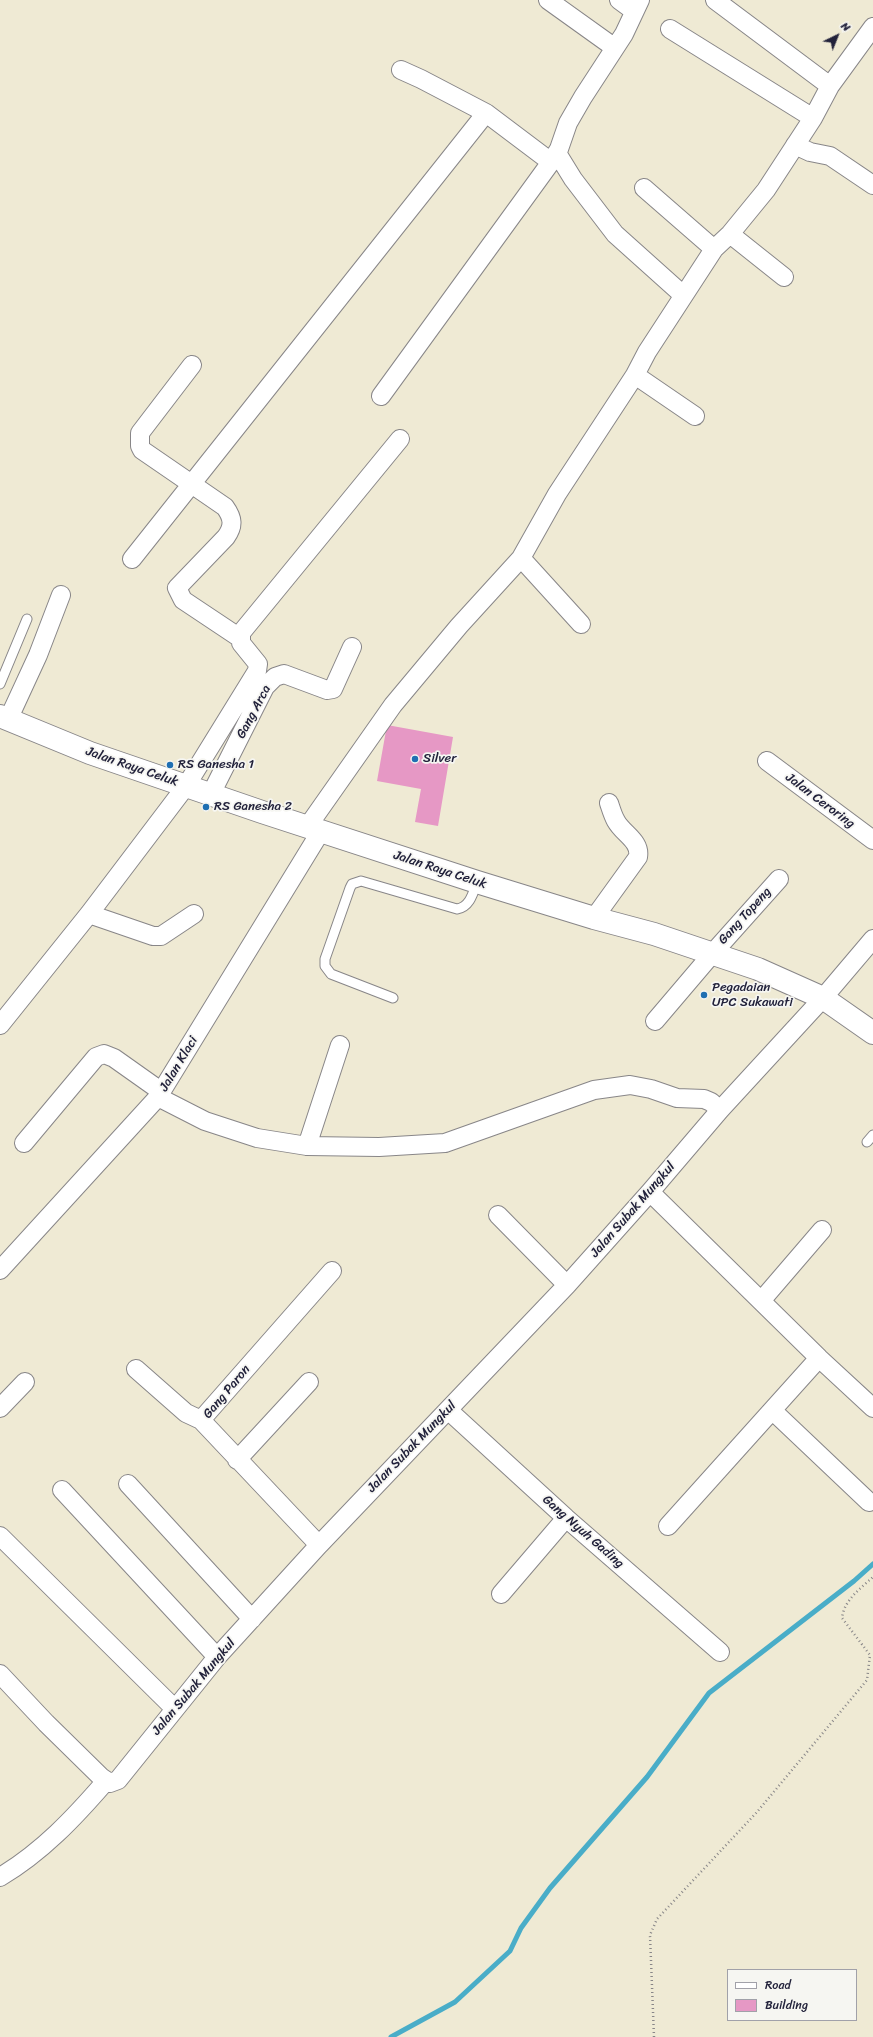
<!DOCTYPE html>
<style>
body{margin:0}
#map{position:relative;width:873px;height:2037px;overflow:hidden;background:#efead4;font-family:Sriracha,sans-serif}
canvas{display:block}
.legend{position:absolute;left:727px;top:1969px;width:130px;height:52px;box-sizing:border-box;background:#f6f6f2;border:1px solid #a1a1a9;margin:0;padding:5px 7px;list-style:none;font-size:12px;color:#22223b}
.legend li{display:flex;align-items:center;gap:8px;height:20px}
.legend b{width:20px;border:1px solid #a1a1a9}
.north{position:absolute;left:817px;top:16px;width:40px;height:40px;-webkit-text-stroke:3px #f6f6f2;paint-order:stroke;rotate:43deg;font-size:11px;font-weight:700;line-height:16px;text-align:center;color:#22223b}
.north::after{content:'';display:block;margin:auto;width:14px;height:18px;background:#22223b;clip-path:polygon(50% 0,100% 100%,50% 72%,0 100%)}
</style>
<div id="map">
<canvas width="873" height="2037"></canvas>
<ul class="legend">
<li><b style="height:5px;background:#fff"></b>Road</li>
<li><b style="height:11px;background:#e698c5"></b>Building</li>
</ul>
<div class="north">N</div>
</div>
<script>
const ctx = document.querySelector('canvas').getContext('2d');
ctx.lineJoin = 'round';
function trace(path, color, width, dash) { ctx.strokeStyle = color; ctx.lineWidth = width; ctx.lineCap = dash ? 'butt' : 'round'; ctx.setLineDash(dash || []); ctx.stroke(path); }
function fillPath(path, color) { ctx.fillStyle = color; ctx.fill(path, 'evenodd'); }
function drawText(font, color, halo, rows, align = 'center') {
  ctx.font = font + ' Sriracha,sans-serif'; ctx.lineWidth = 3.5; ctx.setLineDash([]); ctx.textBaseline = 'middle'; ctx.strokeStyle = halo; ctx.fillStyle = color; for (const [text, x, y, turn = 0] of rows) {
    ctx.save(); ctx.translate(x, y); ctx.rotate((+turn || 0) * Math.PI / 180); ctx.textAlign = isNaN(turn) ? turn : align; if (halo) ctx.strokeText(text, 0, 0); ctx.fillText(text, 0, 0); ctx.restore();
  }
}
trace(new Path2D(`
 M 391,2037 L 455,2002 L 510,1951 L 521,1928 L 550,1888 L 647,1777 L 709,1693 L 854,1581 L 873,1564`), '#49adc8', 5);
fillPath(new Path2D(`
 M 387,725 L 453,737 L 438,826 L 415,822 L 421,789 L 377,781 Z`), '#e698c5');
const service = new Path2D(`
 M 0,684 L 27,619
 M 393,998 L 331,974 L 325,966 L 325,959 L 350,888 L 352,884 L 361,881 L 457,909 C 470,907 473,893 477,882
 M 867,1142 L 873,1135`);
const minor = new Path2D(`
 M 548,0 L 615,48
 M 619,0 L 634,11
 M 715,0 L 830,86
 M 670,29 L 813,118
 M 401,70 L 421,79 L 486,113 L 551,162 L 559,149 L 568,123 L 583,97 L 624,34 L 640,0
 M 795,145 L 810,152 L 830,156 L 873,185
 M 557,153 L 573,179 L 615,234 L 683,295
 M 644,188 L 714,249
 M 730,234 L 784,277
 M 192,365 L 140,433 L 140,446 L 142,450 L 225,507 C 233,518 234,526 226,537 L 177,588 L 183,600 L 240,638
 M 635,375 L 695,416
 M 381,396 L 551,162
 M 521,558 L 581,624
 M 132,559 L 486,113
 M 8,720 L 38,655 L 61,595
 M 767,761 L 873,840
 M 211,794 L 265,687 L 275,677 L 284,674 L 327,690 L 333,689 L 352,647
 M 308,826 L 393,705 L 459,626 L 521,558 L 557,494 L 635,375 L 647,352 L 714,249 L 730,234 L 766,190 L 813,118 L 830,86 L 873,27
 M 89,914 L 153,936 L 161,936 L 194,914
 M 594,918 L 638,857 C 641,841 623,834 616,821 C 613,816 611,809 609,803
 M 655,1021 L 712,954 L 779,879
 M 0,1025 L 89,914 L 186,786 L 257,671 L 258,664 L 241,643 L 241,633 L 400,439
 M 158,1097 L 205,1121 L 257,1138 L 307,1146 L 379,1147 L 445,1143 L 594,1090 L 630,1085 L 651,1089 L 677,1098 L 704,1099 L 711,1102 L 720,1110
 M 24,1143 L 96,1057 L 104,1054 L 114,1058 L 162,1092
 M 307,1146 L 340,1045
 M 650,1192 L 819,1358 L 873,1408
 M 498,1215 L 567,1285
 M 0,1270 L 158,1097 L 321,831
 M 761,1301 L 822,1230
 M 136,1369 L 186,1413 L 201,1420 L 319,1545
 M 0,1408 L 25,1382
 M 448,1410 L 566,1518 L 720,1652
 M 773,1411 L 869,1502
 M 201,1420 L 332,1271
 M 237,1460 L 309,1382
 M 128,1484 L 252,1619
 M 62,1490 L 217,1657
 M 668,1526 L 819,1358
 M 0,1536 L 175,1709
 M 501,1594 L 566,1518
 M 0,1674 L 46,1723 L 101,1777 L 110,1783 L 118,1780 L 217,1657 L 319,1545 L 567,1285 L 650,1192 L 720,1110 L 823,998 L 873,939
 M 0,1877 C 42,1852 74,1818 106,1781`);
const trunk = new Path2D(`
 M 0,716 L 90,753 L 262,812 L 477,882 L 594,918 L 654,934 L 758,969 L 823,998 L 873,1033`);
trace(service, '#888688', 11);
trace(minor, '#888688', 20);
trace(trunk, '#888688', 24);
trace(new Path2D(`
 M 654,2037 L 650,1935 L 657,1919 L 757,1812 L 867,1680 L 870,1655 L 842,1618 C 844,1600 861,1588 873,1577`), '#888688', 2.5, [1, 3]);
trace(service, '#fff', 9);
trace(minor, '#fff', 18);
trace(trunk, '#fff', 22);
for (const [x, y, r, color] of [
 [415,759,4,"#1f6fb2"],
 [170,765,4,"#1f6fb2"],
 [206,807,4,"#1f6fb2"],
 [704,995,4,"#1f6fb2"]
]) { const dot = new Path2D(); dot.arc(x, y, r, 0, 2 * Math.PI); ctx.fillStyle = color; ctx.fill(dot); trace(dot, '#f6f6f2', 1.5); }
drawText('13px', '#22223b', '#f6f6f2', [
 ["Gang Arca",254,712,-62],
 ["Jalan Raya Celuk",132,767,19],
 ["Jalan Ceroring",820,801,37],
 ["Jalan Raya Celuk",440,870,18],
 ["Gang Topeng",745,916,-48],
 ["Jalan Klaci",179,1064,-59],
 ["Jalan Subak Mungkul",633,1210,-49],
 ["Gang Paron",227,1392,-50],
 ["Jalan Subak Mungkul",412,1447,-46],
 ["Gang Nyuh Gading",583,1532,41],
 ["Jalan Subak Mungkul",194,1687,-50]
]);
drawText('13px', '#22223b', '#f6f6f2', [
 ["Silver",423,759],
 ["RS Ganesha 1",178,765],
 ["RS Ganesha 2",214,807],
 ["Pegadaian",712,988],
 ["UPC Sukawati",712,1003]
], 'left');
</script>
